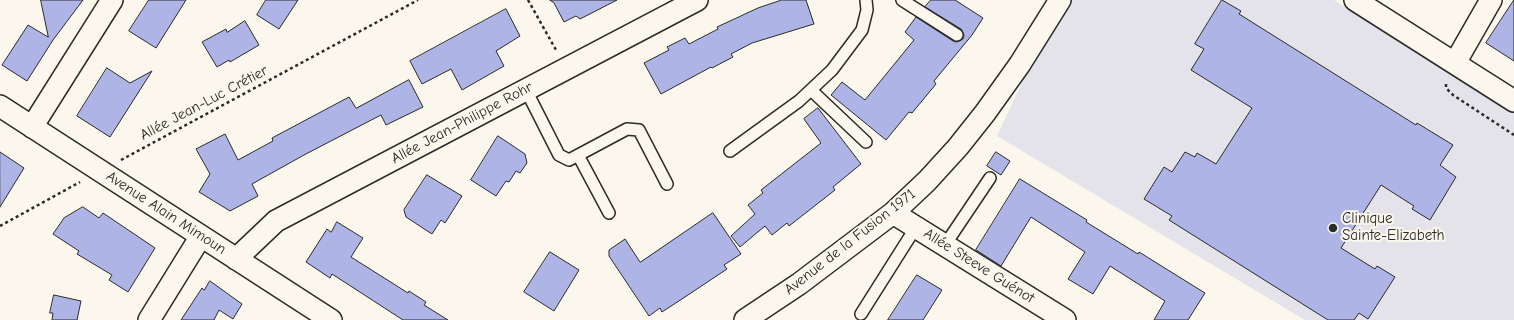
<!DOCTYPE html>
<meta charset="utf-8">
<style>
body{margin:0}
canvas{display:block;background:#fbf7ec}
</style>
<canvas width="1514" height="320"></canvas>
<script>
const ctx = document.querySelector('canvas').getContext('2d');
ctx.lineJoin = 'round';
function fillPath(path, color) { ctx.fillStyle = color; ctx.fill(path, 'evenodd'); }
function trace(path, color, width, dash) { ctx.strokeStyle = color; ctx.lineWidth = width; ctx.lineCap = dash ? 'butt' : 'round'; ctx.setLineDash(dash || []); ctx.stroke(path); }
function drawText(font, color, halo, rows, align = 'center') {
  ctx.font = font + ' "Comic Neue",sans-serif'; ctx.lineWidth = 4; ctx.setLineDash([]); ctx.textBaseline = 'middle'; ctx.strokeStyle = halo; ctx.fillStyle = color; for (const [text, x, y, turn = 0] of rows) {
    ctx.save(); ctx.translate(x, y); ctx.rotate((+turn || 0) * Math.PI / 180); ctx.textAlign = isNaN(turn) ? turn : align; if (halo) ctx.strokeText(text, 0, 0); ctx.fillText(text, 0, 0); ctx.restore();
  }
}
fillPath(new Path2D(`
 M 1068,0 L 1334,0 L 1514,112 L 1514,320 L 1305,320 L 997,136 L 1028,70 Z`), '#e4e3ea');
const building = new Path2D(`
 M 41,0 L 83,0 L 53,40 L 27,81 L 2,65 L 28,25 L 48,37 Z
 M 149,0 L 186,0 L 156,48 L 129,31 Z
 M 266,0 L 298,0 L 279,29 L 257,15 Z
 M 550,0 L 617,0 L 580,19 L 576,16 L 564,22 L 554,3 Z
 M 782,0 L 806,0 L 814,24 L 752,43 L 731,54 L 733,57 L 712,68 L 711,67 L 661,94 L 644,63 L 669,50 L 667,47 L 685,38 L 689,44 L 718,29 L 717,27 L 758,8 Z
 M 931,0 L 955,0 L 983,18 L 972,35 L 934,81 L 936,84 L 912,113 L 909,112 L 886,140 L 831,95 L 842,82 L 865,100 L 914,40 L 905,32 L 916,17 L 953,41 L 957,42 L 963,39 L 964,35 L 961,29 L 925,7 Z
 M 1222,0 L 1241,11 L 1239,14 L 1416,125 L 1417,123 L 1453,145 L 1440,165 L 1456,177 L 1430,220 L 1412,209 L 1414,206 L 1381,185 L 1341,248 L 1375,269 L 1377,266 L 1395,277 L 1368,319 L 1359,313 L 1354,320 L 1328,320 L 1169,220 L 1172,216 L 1144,199 L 1164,167 L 1172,172 L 1185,152 L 1195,157 L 1197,153 L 1216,164 L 1252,108 L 1191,70 L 1204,49 L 1195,44 Z
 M 1514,0 L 1514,61 L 1486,43 Z
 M 506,9 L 520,36 L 496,51 L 504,66 L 462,90 L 451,69 L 422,84 L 410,61 Z
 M 245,21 L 259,45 L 230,62 L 229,60 L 217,67 L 202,42 L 226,29 L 227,32 Z
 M 107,68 L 130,83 L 152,71 L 110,137 L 77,116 Z
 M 409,80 L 423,107 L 386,125 L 381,115 L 304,155 L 252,184 L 258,196 L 230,211 L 199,192 L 210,174 L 196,149 L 225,134 L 238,160 L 273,141 L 272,138 L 349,97 L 356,108 Z
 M 818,108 L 861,164 L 833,187 L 835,190 L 789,226 L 787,223 L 772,235 L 765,226 L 740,247 L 731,236 L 755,214 L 748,205 L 763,193 L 761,190 L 821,143 L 804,119 Z
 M 498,136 L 525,154 L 527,163 L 520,173 L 516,171 L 509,182 L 506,181 L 496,196 L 471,180 Z
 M 0,152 L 24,168 L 0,207 Z
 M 996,152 L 1010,161 L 1001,175 L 987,166 Z
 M 427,175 L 462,196 L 445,223 L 441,220 L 432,234 L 406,217 L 404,210 Z
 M 1020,179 L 1087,220 L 1086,222 L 1138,254 L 1139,252 L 1205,293 L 1188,320 L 1154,320 L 1165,301 L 1110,266 L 1093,294 L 1068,279 L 1085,252 L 1031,217 L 1001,266 L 976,250 Z
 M 83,207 L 99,218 L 103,213 L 155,248 L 128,292 L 109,280 L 112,275 L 77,254 L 79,251 L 53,234 L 64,218 Z
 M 713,213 L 741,254 L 724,265 L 727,269 L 688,295 L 662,312 L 660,308 L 649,316 L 609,256 L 609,250 L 625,239 L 640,262 Z
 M 337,222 L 363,238 L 351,257 L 408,293 L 409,291 L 426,302 L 424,305 L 448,320 L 403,320 L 332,274 L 330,278 L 306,262 L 327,229 L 331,232 Z
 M 550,252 L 579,270 L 554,311 L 524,292 Z
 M 917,275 L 942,290 L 923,320 L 888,320 Z
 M 210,281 L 242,304 L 233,319 L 219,310 L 214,320 L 181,320 L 202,288 L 204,290 Z
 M 54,295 L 81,301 L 77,320 L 52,320 L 53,313 L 50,313 Z`);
fillPath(building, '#aeb5e6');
trace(building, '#2b2b2b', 1);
const service = new Path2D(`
 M 902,0 L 957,35
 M 526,90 L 559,155 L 569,160 L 627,129 L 639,130 L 667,184
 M 811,90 L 866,142
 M 730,151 L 799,101 L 832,70 L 862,30 L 867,10 L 866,0
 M 578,155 L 609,213
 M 945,245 L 990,178
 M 861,314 L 916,227`);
const minor = new Path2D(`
 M 1355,0 L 1514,101
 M 1455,63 L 1491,0
 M 0,106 L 331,320
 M 32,127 L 112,0
 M 893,213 L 1065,320
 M 236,259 L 276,221 L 697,0
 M 149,320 L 201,236
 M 745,320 L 799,284 L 893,213 L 927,181 L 958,147 L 985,113 L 1020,64 L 1060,0`);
trace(service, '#2b2b2b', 14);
trace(minor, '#2b2b2b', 24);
trace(new Path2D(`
 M 528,0 L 556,50
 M 1446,84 L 1446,88 L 1453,95 L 1514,135
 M 121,160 L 418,0
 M 0,226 L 80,182`), '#2b2b2b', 2.5, [3, 3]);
trace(service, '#fbf7ec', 11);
trace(minor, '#fbf7ec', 21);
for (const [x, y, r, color] of [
 [1333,228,5,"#2b2b2b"]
]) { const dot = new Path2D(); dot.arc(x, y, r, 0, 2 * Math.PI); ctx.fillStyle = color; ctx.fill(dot); trace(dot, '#fbf7ec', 1.5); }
drawText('15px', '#2b2b2b', '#fbf7ec', [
 ["Allée Jean-Luc Crétier",204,103,-28],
 ["Allée Jean-Philippe Rohr",462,123,-28],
 ["Avenue Alain Mimoun",166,213,33],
 ["Avenue de la Fusion 1971",850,242,-38],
 ["Allée Steeve Guénot",979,266,32]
]);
drawText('15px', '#2b2b2b', '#fbf7ec', [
 ["Clinique",1342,219],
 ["Sainte-Elizabeth",1342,236]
], 'left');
</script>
